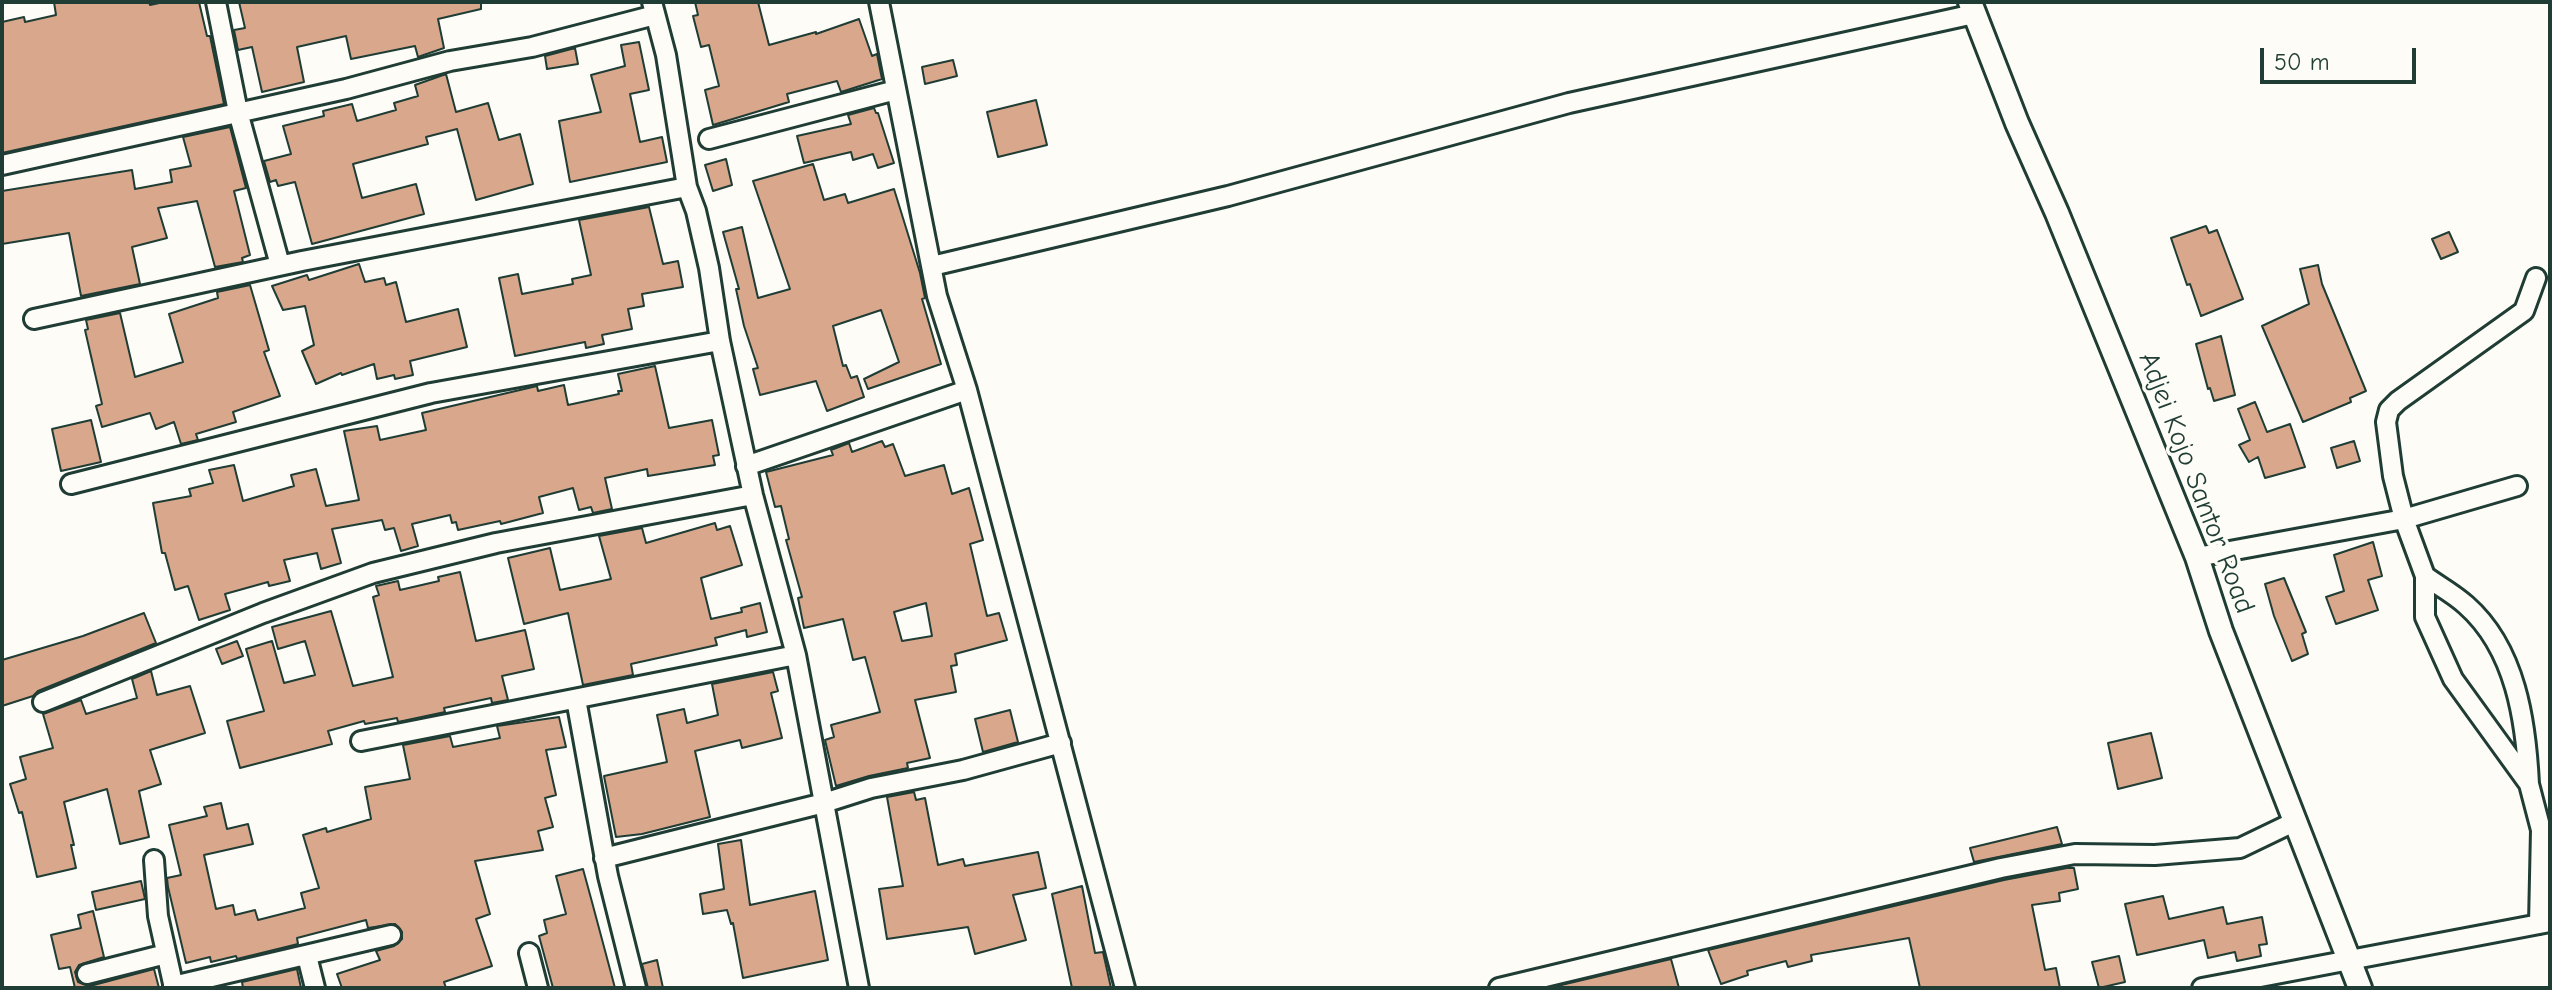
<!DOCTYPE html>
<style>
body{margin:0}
#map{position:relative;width:2552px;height:990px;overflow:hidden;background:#fdfcf7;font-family:"Comic Neue",sans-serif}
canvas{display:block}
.frame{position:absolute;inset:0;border:4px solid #1f3d34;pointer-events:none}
.scale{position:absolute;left:2260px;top:48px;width:156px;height:36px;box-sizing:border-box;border:4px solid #1f3d34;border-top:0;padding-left:10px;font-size:24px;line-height:28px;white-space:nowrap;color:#1f3d34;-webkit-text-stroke:6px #fdfcf7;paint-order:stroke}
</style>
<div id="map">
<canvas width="2552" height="990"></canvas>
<div class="frame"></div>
<div class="scale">50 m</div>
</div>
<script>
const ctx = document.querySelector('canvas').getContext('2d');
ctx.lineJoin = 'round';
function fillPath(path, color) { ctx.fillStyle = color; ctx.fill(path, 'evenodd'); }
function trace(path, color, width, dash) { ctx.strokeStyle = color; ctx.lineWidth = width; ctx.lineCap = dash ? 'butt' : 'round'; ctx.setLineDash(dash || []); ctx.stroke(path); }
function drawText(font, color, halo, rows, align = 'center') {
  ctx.font = font + ' "Comic Neue",sans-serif'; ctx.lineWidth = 7; ctx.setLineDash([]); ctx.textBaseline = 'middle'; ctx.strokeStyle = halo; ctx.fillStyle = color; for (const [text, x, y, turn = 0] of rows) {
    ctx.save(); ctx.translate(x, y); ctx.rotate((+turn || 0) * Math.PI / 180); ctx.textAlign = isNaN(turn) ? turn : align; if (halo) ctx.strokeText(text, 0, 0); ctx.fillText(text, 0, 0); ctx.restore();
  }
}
const building = new Path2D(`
 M 54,2 L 149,2 L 150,5 L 164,2 L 199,2 L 207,36 L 210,36 L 224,104 L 2,153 L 2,22 L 24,17 L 25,22 L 56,15 Z
 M 239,2 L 481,2 L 481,9 L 438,19 L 444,48 L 418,57 L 415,46 L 351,59 L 346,36 L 297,47 L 304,82 L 262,92 L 252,47 L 238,50 L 234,30 L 245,28 Z
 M 695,2 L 758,2 L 769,45 L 816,32 L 816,34 L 859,19 L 872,56 L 877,54 L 882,79 L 841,92 L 837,81 L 787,94 L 789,102 L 713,125 L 705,90 L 719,86 L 709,45 L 701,47 L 693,16 L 698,15 Z
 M 639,42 L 649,90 L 630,94 L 640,142 L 662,137 L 667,162 L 570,182 L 559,121 L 601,112 L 591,75 L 625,66 L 621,45 Z
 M 575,48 L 578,64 L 547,69 L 545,56 Z
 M 953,60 L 957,76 L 925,84 L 922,67 Z
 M 446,74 L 456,112 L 488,103 L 499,140 L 520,134 L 533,184 L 476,200 L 457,129 L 426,137 L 428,144 L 353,164 L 362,198 L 416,184 L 424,214 L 312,244 L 295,182 L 278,186 L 276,180 L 270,182 L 264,161 L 291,154 L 283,126 L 324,116 L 323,111 L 352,104 L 357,121 L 396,110 L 394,103 L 418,96 L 415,85 Z
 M 1036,100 L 1047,145 L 998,157 L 987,112 Z
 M 874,108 L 876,113 L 878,113 L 894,163 L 878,168 L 873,154 L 853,160 L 851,152 L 804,163 L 797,136 L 851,124 L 848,115 Z
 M 230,127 L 246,188 L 234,191 L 250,255 L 242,258 L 243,262 L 215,267 L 197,201 L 158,208 L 167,238 L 132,247 L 140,284 L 81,296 L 69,233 L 2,244 L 2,191 L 132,170 L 135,189 L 172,182 L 170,170 L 191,166 L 183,137 Z
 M 726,159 L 732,185 L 713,191 L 705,165 Z
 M 813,164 L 824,200 L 845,194 L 848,203 L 894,189 L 920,273 L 925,298 L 922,299 L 941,364 L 868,389 L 864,379 L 899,362 L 881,310 L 833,326 L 843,366 L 846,365 L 851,378 L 857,376 L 864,397 L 827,411 L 816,381 L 760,395 L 753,369 L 758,368 L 744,326 L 736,289 L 739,289 L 723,232 L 742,227 L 758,298 L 790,289 L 753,181 Z
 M 649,207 L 663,264 L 678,261 L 683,287 L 642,294 L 644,306 L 628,309 L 632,329 L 602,335 L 604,344 L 586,348 L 585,342 L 515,356 L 499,278 L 518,274 L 522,294 L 573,284 L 572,279 L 591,275 L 579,220 Z
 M 2206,226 L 2209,233 L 2217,230 L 2243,299 L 2201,316 L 2190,284 L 2187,285 L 2171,238 Z
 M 2449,232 L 2458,252 L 2441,259 L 2432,239 Z
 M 359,264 L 365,282 L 384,278 L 386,285 L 396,282 L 406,322 L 458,309 L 467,347 L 410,361 L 413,375 L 395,379 L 394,375 L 377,379 L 374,364 L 342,375 L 341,373 L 316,384 L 302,351 L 314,345 L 305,306 L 283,310 L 272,286 L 307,275 L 309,280 Z
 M 2318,265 L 2322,284 L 2366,391 L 2350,398 L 2351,402 L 2303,422 L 2262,326 L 2309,304 L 2300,269 Z
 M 250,285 L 269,350 L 264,352 L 280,396 L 233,412 L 236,422 L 196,434 L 198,440 L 181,444 L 174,422 L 156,429 L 150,413 L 102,427 L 96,406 L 102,404 L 85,330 L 88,329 L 86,320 L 120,313 L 135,377 L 183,362 L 169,314 L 218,298 L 217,292 Z
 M 2221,336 L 2235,395 L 2214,401 L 2210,388 L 2208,389 L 2196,344 Z
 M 655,366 L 669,428 L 712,420 L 719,455 L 713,456 L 715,465 L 648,476 L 647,469 L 605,478 L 612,509 L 593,513 L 591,507 L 579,510 L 573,488 L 539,497 L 543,513 L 501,524 L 500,521 L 458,530 L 456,522 L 452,523 L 450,515 L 412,524 L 418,546 L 401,551 L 394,528 L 385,530 L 382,520 L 332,529 L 341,563 L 321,569 L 317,553 L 284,560 L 290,581 L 269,586 L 268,582 L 225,594 L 230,610 L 199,620 L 188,586 L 175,590 L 165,553 L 162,553 L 153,503 L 191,496 L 189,489 L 213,483 L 209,470 L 234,465 L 243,501 L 294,486 L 291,475 L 316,469 L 326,506 L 359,500 L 344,431 L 377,426 L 380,440 L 426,430 L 422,413 L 537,386 L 538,391 L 564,385 L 568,405 L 619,394 L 618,391 L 622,391 L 618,374 Z
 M 2255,402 L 2267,432 L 2290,424 L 2305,467 L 2265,478 L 2258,457 L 2249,462 L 2239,445 L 2250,440 L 2238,409 Z
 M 91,420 L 101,462 L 61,471 L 52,429 Z
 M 882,441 L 885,447 L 893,444 L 905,476 L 944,465 L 952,494 L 969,488 L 983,540 L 970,544 L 987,616 L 999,613 L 1007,640 L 955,654 L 957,665 L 951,666 L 956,692 L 915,700 L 930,758 L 907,763 L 908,768 L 869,776 L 836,786 L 825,740 L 834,737 L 831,725 L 880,712 L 865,657 L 853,660 L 843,619 L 804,628 L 798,598 L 802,597 L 786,540 L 789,539 L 781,506 L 775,507 L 766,472 L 833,455 L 831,450 L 849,443 L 852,452 ZM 926,603 L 932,636 L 902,641 L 894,612 Z
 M 2354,441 L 2360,461 L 2337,468 L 2331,448 Z
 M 715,523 L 717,530 L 730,526 L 742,565 L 701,578 L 711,619 L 742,612 L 741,608 L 760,603 L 767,632 L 747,637 L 746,630 L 715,638 L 717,645 L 631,664 L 633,675 L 583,685 L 568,613 L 524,624 L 508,558 L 550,548 L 560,590 L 611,579 L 599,536 L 642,528 L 646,543 Z
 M 2373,542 L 2382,576 L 2368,580 L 2378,610 L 2336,624 L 2326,597 L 2344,591 L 2334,555 Z
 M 460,572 L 476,641 L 525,630 L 534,669 L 502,676 L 508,700 L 492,703 L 491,698 L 444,708 L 445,712 L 398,722 L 397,718 L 365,724 L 364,721 L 328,731 L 332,744 L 240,768 L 227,721 L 264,711 L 246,649 L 272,641 L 284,683 L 315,675 L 305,641 L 278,649 L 272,627 L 331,611 L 353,686 L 393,677 L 373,597 L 379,595 L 376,586 L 398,581 L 400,590 L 439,581 L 438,577 Z
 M 2284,578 L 2306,632 L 2302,634 L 2308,654 L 2292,661 L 2274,616 L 2265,584 Z
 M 144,613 L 156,643 L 38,691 L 33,696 L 2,706 L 2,660 L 83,636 Z
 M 237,641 L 243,656 L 222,664 L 216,649 Z
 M 151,671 L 157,695 L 190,686 L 205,733 L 150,750 L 161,784 L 139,791 L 149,837 L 120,844 L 107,789 L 64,802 L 74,845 L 71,845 L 76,868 L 37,877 L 22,812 L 19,813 L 10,784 L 26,779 L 20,757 L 53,748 L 43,714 L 81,700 L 86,714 L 137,698 L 132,679 Z
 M 773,672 L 778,691 L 771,693 L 782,738 L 742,748 L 740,740 L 695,751 L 710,817 L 642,834 L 616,837 L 604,776 L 667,762 L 657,715 L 684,709 L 687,723 L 718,715 L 712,684 Z
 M 1010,710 L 1018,742 L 983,752 L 975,719 Z
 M 559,717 L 566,747 L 546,750 L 556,795 L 545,798 L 553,827 L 538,831 L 543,850 L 475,861 L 490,914 L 476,919 L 492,966 L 444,982 L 446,988 L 342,988 L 337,974 L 380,960 L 376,951 L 394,946 L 402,939 L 402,932 L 395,924 L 368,928 L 366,920 L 297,938 L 298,944 L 237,959 L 236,956 L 211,962 L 210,957 L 186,963 L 168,887 L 167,878 L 181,875 L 169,825 L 207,816 L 204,807 L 221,803 L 227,829 L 248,824 L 253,844 L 204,855 L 216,909 L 233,905 L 235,915 L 255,910 L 258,920 L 305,908 L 301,893 L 319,888 L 303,835 L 326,828 L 327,832 L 371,819 L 365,787 L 410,779 L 403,745 L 450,736 L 453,747 L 500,738 L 497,726 Z
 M 2151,733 L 2162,778 L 2118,789 L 2108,743 Z
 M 914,792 L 916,800 L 925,798 L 938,865 L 963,859 L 965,866 L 1038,852 L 1046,888 L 1013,895 L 1026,940 L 975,954 L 968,927 L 887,939 L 879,889 L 903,886 L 887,797 Z
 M 2057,827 L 2062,844 L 1974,862 L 1970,848 Z
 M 741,840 L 750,905 L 815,891 L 828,960 L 743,978 L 733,923 L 731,924 L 727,910 L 703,914 L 700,894 L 724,889 L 718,844 Z
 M 2067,868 L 2074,868 L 2078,889 L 2059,893 L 2060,901 L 2032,905 L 2045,970 L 2056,968 L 2060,988 L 1920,988 L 1909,938 L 1811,955 L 1812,961 L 1788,967 L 1786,961 L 1747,971 L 1748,975 L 1721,984 L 1708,950 L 2004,880 Z
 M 583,869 L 592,902 L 615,988 L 553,988 L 539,936 L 547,933 L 544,920 L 566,914 L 556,876 Z
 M 141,881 L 145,899 L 96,910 L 92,892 Z
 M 1082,886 L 1095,953 L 1103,952 L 1111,988 L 1072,988 L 1052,894 Z
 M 2163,896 L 2169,919 L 2223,907 L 2227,924 L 2262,917 L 2267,944 L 2259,945 L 2261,956 L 2237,961 L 2235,952 L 2208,958 L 2204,940 L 2137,955 L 2125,904 Z
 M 93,911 L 104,957 L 79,965 L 75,972 L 78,982 L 90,986 L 154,969 L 159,988 L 75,988 L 70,967 L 59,969 L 51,935 L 81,928 L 78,915 Z
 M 2119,956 L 2125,982 L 2099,988 L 2092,962 Z
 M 1671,959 L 1679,988 L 1558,988 L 1557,986 Z
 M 657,960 L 663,988 L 648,988 L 642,964 Z
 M 297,969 L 301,988 L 243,988 L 242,982 Z`);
fillPath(building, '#d9a78c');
trace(building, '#1f3d34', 2);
const minor = new Path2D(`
 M 216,2 L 238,112 L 280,265
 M 652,2 L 666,55 L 687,187 L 696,211 L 709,268 L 720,341 L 753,495 L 796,655 L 859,988
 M 879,2 L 937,296 L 967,390 L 1125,988
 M 709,139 L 896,90
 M 2,165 L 346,89 L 450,61 L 532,47 L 655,15
 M 932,266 L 1228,196 L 1569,103 L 1974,14
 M 2536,278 L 2524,311 L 2398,401 L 2389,410 L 2386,422 L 2393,476 L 2404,519 L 2425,576 L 2425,617 L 2453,679 L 2529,784 L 2541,830 L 2539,924
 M 34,319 L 302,261 L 687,187
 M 746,466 L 967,390
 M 71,484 L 431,393 L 720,341
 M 2197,557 L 2404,519 L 2517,486
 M 2425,576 C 2439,586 2454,594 2466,605 C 2516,649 2526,722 2529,784
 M 576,699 L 608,876 L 636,988
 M 43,702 L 263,613 L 373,573 L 496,543 L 753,495
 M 361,741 L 796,655
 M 604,858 L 824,803 L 871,788 L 963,770 L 1061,743
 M 154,860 L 158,916 L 174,988
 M 529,953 L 538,988
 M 307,956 L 315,988
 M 87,974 L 166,954
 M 173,986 L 391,935
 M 1499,988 L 2001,868 L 2075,854 L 2155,855 L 2240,848 L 2294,822
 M 2202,988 L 2550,922`);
const tertiary = new Path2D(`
 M 1970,2 L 2017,123 L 2057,213 L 2197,557 L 2221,631 L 2360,988`);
trace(minor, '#1f3d34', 24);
trace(tertiary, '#1f3d34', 28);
trace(minor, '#fdfcf7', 18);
trace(tertiary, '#fdfcf7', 22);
drawText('28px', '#1f3d34', '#fdfcf7', [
 ["Adjei Kojo Santor Road",2196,483,69]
]);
</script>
